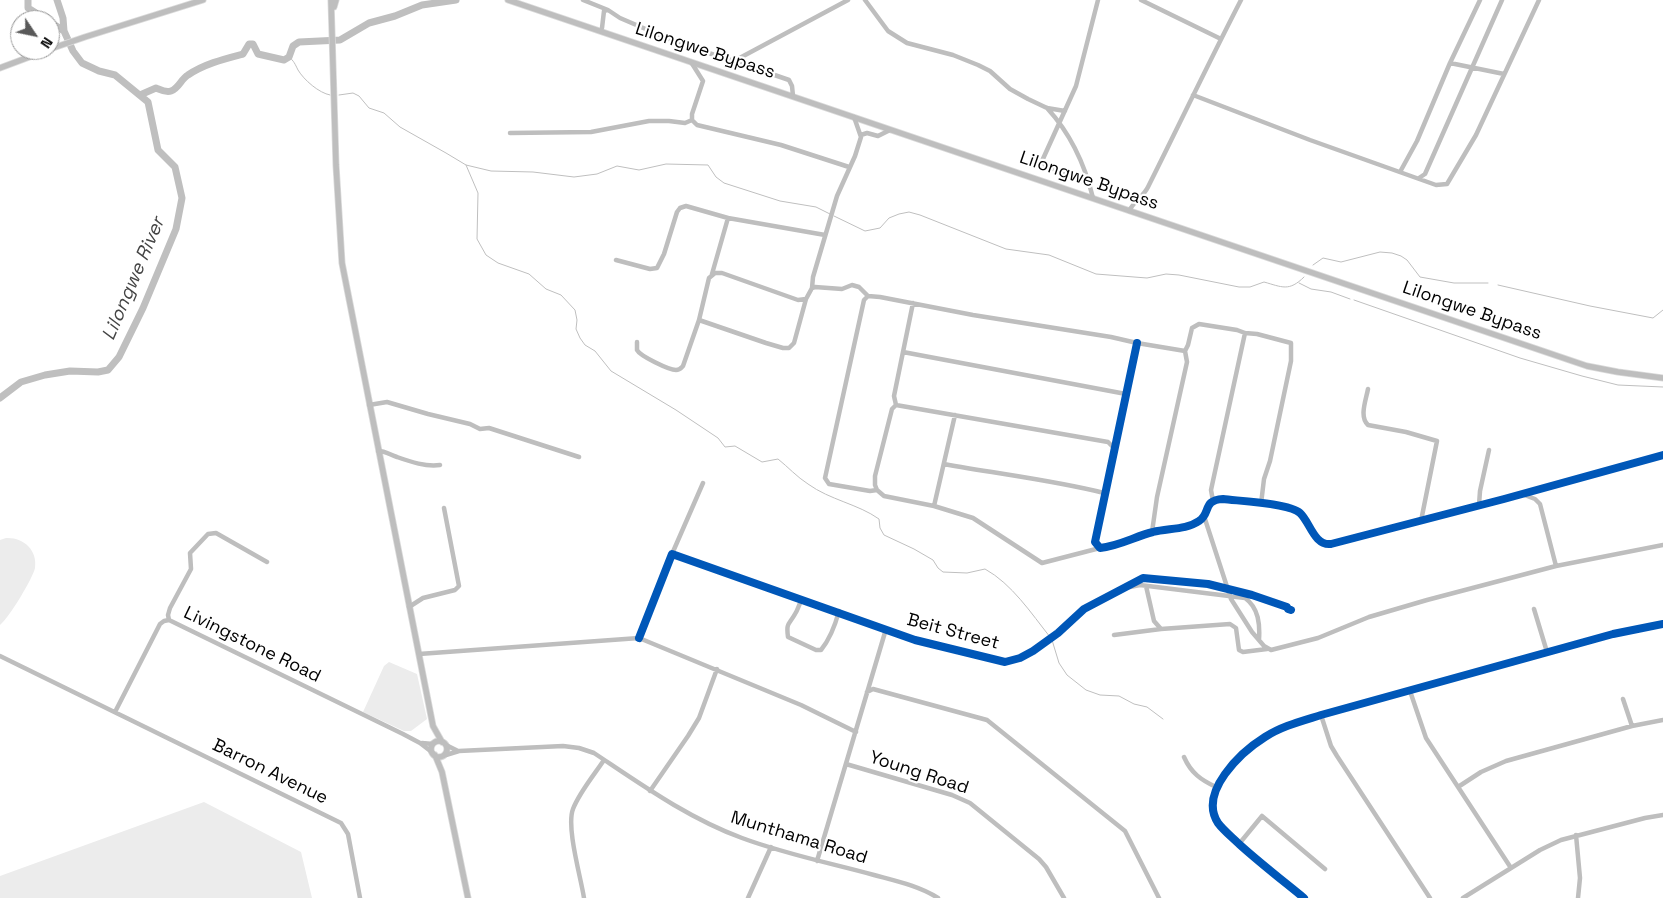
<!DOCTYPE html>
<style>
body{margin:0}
#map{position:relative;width:1663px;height:898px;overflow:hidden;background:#fff;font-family:"Space Grotesk",sans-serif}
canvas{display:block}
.north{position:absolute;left:10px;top:10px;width:50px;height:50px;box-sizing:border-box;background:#fff;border:1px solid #999;border-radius:50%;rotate:124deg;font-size:14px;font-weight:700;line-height:20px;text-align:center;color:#000}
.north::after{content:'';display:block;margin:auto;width:18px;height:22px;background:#595959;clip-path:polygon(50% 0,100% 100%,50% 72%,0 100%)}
</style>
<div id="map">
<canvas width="1663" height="898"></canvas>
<div class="north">N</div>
</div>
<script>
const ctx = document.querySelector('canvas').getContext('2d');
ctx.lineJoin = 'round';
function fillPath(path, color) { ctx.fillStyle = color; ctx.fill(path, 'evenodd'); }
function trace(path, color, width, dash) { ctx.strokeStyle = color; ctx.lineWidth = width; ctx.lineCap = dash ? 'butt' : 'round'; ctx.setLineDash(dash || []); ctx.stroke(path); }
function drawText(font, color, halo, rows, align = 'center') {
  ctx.font = font + ' "Space Grotesk",sans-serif'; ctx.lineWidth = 4.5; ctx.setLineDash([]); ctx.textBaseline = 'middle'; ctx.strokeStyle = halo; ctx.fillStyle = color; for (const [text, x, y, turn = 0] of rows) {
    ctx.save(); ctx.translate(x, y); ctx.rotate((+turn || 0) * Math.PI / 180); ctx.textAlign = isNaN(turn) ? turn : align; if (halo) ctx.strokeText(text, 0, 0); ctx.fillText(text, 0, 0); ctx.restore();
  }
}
fillPath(new Path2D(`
 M 6,538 C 23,537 38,550 35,568 C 33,578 9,618 0,625 L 0,540 Z
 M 389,662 L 417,674 L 427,719 L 411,731 L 404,731 L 363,712 L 384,666 Z
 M 204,802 L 301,852 L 312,898 L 0,898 L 0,876 Z`), '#ececec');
trace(new Path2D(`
 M 289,57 C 294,61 295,64 298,70 C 304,80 319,93 330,95
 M 339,95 L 353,93 L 359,96 L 369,108 L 384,113 L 400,127 L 446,153 L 466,165 L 491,171 L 533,172 L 574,177 L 597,174 L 617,166 L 639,170 L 666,164 L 708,165 L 716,177 L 724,183 L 780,201 L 816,207 L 830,214
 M 466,165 L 478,193 L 477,239 L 486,255 L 498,263 L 529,274 L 546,289 L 561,295 L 575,310 L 577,320 L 576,329 L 580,338 L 585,345 L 595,351 L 611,371 L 676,410 L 718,438 L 725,447 L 735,446 L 762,462 L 778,459 C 788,467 797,477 808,484 C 830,500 858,504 879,519 L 880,528 L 884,535 L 914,549 L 933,560 L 938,568 L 943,572 L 967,573 L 985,569 C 1012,584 1031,613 1050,637
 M 834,216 L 865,231 L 880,228 L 889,218 L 899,214 L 909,212 L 920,215 L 1006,249 L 1049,255 L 1096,274 L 1147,278 L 1166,274 L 1179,275 L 1239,287 L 1250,287 L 1264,282 C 1282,287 1289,292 1304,277
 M 1313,265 L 1323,258 L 1341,262 L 1380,252 L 1392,253 L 1401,256 L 1407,260 L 1420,277 L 1454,283 L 1488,283
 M 1299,283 L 1311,289 L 1331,292 L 1350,299
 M 1498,285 L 1590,306 L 1653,318 L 1663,310
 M 1354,300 L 1520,358 L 1582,376 L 1618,385 L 1663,387
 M 1052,640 L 1059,663 L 1067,675 L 1086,690 L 1100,695 L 1119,696 L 1134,704 L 1147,707 L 1163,719`), '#bfbfbf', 1);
trace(new Path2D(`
 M 28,0 L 28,8 L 47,20
 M 57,0 L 63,18 L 64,31
 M 140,95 L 156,88 C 161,90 166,93 171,91 C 179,88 181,79 188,75 C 204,64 224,59 243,54 L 249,44 L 253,44 L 258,54 L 284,60 L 289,57 L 293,46 L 299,42 L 340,40 L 369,23 L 395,16 L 422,5 L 456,0
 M 0,398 L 21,382 L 45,375 L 70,371 L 98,372 L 108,370 L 119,357 L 143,308 L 176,229 L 182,198 L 175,167 L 158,150 L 148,102 L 115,75 L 99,71 L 82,63 L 73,51 L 64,31 L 50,22`), '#bfbfbf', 7);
const major = new Path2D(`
 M 331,0 L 336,165 L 342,263 L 433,726 L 442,742
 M 508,0 L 1587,366 L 1618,372 L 1663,378
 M 334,7 L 336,0
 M 50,49 L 85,37 L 203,0
 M 0,68 L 48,50
 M431 749a8 8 0 1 1 16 0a8 8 0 1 1-16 0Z
 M 435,755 L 442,772 L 468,898`);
trace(major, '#dbdbdb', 7);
trace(new Path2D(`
 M 583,0 L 608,10 L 620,18 L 683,45 L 734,61 L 789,80 L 792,86 L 793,96
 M 865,0 L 888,31 L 907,43 L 953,55 L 978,65 L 990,71 L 1010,89 L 1028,99 L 1047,108 L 1065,111
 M 1141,0 L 1221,39
 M 602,28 L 604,11 L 607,10
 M 734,61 L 848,0
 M 691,62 L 703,81 L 692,114 L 692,120 L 697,125 L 781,145 L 849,167
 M 1450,63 L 1504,74
 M 1193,95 L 1310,140 L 1436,185 L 1447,184 L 1476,135 L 1539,0
 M 1047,108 C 1070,133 1085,165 1093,198
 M 510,133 L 591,132 L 649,121 L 669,121 L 685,123 L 692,120
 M 861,135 L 867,133 L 878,136 L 890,130
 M 1400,172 L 1417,141 L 1450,63 L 1480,0
 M 1419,178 L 1425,174 L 1502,0
 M 1089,184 L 1046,166 L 1042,161 L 1076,86 L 1098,0
 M 1129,211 C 1134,201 1143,197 1148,187 C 1179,125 1209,62 1241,0
 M 616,260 L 650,269 L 657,268 L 664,254 L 677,212 L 680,208 L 686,206 L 728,218 L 825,235
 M 712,274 L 728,218
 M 812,288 L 813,277 L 837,196 L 855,156 L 861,137 L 854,117
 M 868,296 L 864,300 L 825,478 L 829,484 L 870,491 L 877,490
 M 913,303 L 894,396 L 896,405 L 892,409 L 875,476 L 875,485 L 877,490 L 884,496 L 934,506 L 973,518 L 1042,563 L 1100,548
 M 699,320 L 766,343 L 783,348 L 789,348 L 794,343 L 806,299 L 812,288 L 815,287 L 842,289 L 852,285 L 859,287 L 868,296 L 880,297 L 973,315 L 1111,337 L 1137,343 L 1185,351
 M 637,342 L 637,350 C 640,356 669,370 676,370 C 680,370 681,368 683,366 L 699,320 L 709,278 L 715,273 L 722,273 L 798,300 L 806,299
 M 1137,343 L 1095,542 L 1100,548 C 1119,546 1136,536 1153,532 C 1168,528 1186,530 1199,521 C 1211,514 1202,500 1223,499 C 1238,501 1289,503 1300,513 C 1310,522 1314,546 1331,544 L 1504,499 L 1663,455
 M 903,352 L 1126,394
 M 1368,389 C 1366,400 1359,417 1368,425 L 1406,432 L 1437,441 L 1421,521
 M 369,405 L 387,402 L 428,414 L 470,424 L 480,429 L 489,428 L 579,457
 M 896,405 L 1108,442 L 1115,449
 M 378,451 C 386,451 390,455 397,457 C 411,462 426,467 440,465
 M 944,464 C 998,474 1052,480 1104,493
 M 1522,494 L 1535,499 L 1540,504 L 1556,566
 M 1213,501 L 1211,490 L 1245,333
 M 1479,505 L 1480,491 L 1489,450
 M 934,506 L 955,415
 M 1204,516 L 1231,599 L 1252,632 L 1264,646 L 1271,650 L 1318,638 L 1369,617 L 1427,600 L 1556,566 L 1663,545
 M 1152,532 L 1157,497 L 1187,362 L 1185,351 L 1188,345 L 1192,328 L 1199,324 L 1237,330 L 1245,333 L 1257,334 L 1291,343 L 1291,361 L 1270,461 L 1264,479 L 1261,504
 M 672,554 L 703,483
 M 1146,586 L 1154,621 L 1161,629 L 1230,624 L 1236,628 L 1239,650 L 1243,652 L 1267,649
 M 1130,587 L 1140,585 L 1245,598 C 1259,608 1260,625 1259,640
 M 802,599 C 799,604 798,610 795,614 C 789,625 786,622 788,637 L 816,650 L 821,650 C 830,639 835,626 839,611
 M 409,607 L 423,598 L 455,590 L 459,586 L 444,508
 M 1534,609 L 1547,652
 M 169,620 L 168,615 L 170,608 L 191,569 L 190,553 L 208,534 L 216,533 L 267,562
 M 1114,635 L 1161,629
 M 639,638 L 672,554 L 915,640 L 1005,662 L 1020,658 L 1033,651 L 1058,633 L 1084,609 L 1143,578 L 1208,584 L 1252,595 L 1287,607 L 1288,609 L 1291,610
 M 419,654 L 639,638 L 801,705 L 856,732
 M 0,656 L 341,823 L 348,834 L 360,898
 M 1410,691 L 1426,738 L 1511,868
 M 867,692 L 873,689 L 987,720 L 1125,831 L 1159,898
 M 1623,699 L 1632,726
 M 115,712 L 160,624 L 164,621 L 169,620 L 403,734 L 420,743 L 433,753
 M 1321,715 L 1331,746 L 1337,756 L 1430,898
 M 422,743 L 433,744
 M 446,745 L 458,751
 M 446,755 L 459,751 L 563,746 L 579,748 L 594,753 C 642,785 688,818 742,838 C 785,854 830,863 874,875 C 896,881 919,886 938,898
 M 1184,757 C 1191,773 1201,780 1216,787
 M 846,764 L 952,795 L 970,803 L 1039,859 L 1046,867 L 1064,898
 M 1458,787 L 1481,772 L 1506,761 L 1632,726 L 1663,720
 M 650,791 L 688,736 L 699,718 L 717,669
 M 1576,835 L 1580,878 L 1578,898
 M 1239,844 L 1262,816 L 1325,869
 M 817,861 L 886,629
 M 584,898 C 581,878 566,827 573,809 C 579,793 594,775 604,760
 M 748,898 L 771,847
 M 1304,898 C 1282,880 1260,863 1239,844 C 1232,837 1224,831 1218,823 C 1198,792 1241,752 1265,737 C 1282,726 1302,721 1321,715 L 1613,634 L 1663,624
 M 1463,898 L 1540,850 L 1561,840 L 1645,818 L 1663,815`), '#bebebe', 4.5);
trace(major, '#bebebe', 5.5);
trace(new Path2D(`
 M 1137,343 L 1095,542 L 1100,548 C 1119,546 1136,536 1153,532 C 1168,528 1186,530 1199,521 C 1211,514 1202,500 1223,499 C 1238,501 1289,503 1300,513 C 1310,522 1314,546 1331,544 L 1504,499 L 1663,455
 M 639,638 L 672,554 L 915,640 L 1005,662 L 1020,658 L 1033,651 L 1058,633 L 1084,609 L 1143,578 L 1208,584 L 1252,595 L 1287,607 L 1288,609 L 1291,610
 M 1304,898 C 1282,880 1260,863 1239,844 C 1232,837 1224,831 1218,823 C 1198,792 1241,752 1265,737 C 1282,726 1302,721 1321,715 L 1613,634 L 1663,624`), '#0057b8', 8);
drawText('18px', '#000', '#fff', [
 ["Lilongwe Bypass",705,51,18],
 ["Lilongwe Bypass",1089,181,19],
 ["Lilongwe Bypass",1472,311,19],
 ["Beit Street",953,632,15],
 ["Livingstone Road",252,645,26],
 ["Barron Avenue",270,772,26],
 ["Young Road",919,773,18],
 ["Munthama Road",799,838,17]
]);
drawText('italic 19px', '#444', '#fff', [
 ["Lilongwe River",134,279,-67]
]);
</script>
